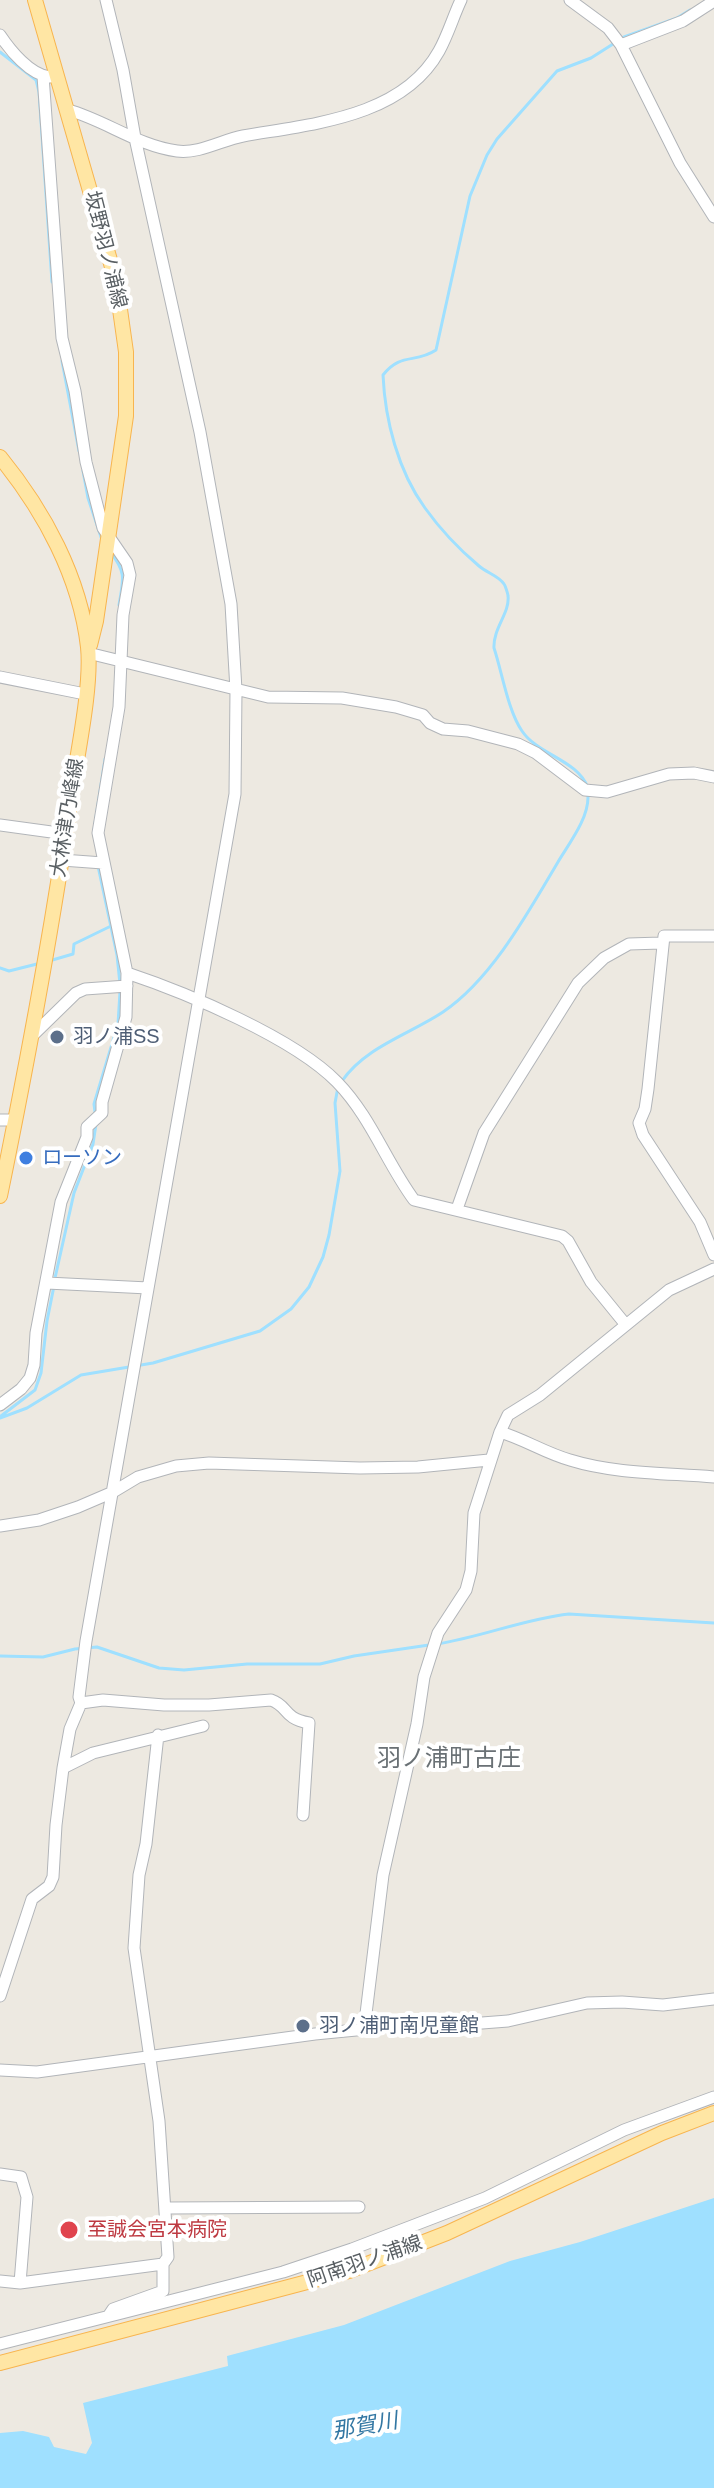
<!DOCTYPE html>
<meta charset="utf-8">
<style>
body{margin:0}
canvas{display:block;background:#ede9e1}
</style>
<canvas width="714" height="2488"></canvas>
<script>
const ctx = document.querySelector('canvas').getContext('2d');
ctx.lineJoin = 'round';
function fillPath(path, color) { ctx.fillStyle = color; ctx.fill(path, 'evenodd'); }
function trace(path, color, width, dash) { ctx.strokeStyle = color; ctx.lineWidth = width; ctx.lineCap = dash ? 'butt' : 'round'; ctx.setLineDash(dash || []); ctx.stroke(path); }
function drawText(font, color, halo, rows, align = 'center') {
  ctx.font = font + ' Helvetica,"Noto Sans JP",sans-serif'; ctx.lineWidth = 8; ctx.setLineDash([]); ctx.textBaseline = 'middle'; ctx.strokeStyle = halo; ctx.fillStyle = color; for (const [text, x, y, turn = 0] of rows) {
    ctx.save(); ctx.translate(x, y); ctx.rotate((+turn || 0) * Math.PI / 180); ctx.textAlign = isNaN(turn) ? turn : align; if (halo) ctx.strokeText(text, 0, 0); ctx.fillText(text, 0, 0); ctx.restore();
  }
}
fillPath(new Path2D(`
 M 714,2198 L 714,2488 L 0,2488 L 0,2433 L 23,2431 L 49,2437 L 54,2447 L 86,2454 L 92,2443 L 83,2403 L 228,2366 L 227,2356 L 344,2325 L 510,2261 L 580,2242 Z`), '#9fe0ff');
trace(new Path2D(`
 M 0,52 L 36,80 L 39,92 L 52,282
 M 62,361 L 79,451
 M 83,471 L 88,498 L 102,540
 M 111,553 C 127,573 123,580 119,605
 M 588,788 C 578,760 538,755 522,731 C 508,711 502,672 494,648 C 493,628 510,613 508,596 C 508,594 505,585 504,584 C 499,576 487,573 479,566 C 460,550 440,529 425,508 C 398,471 385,420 383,375 C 401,352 415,364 436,350 L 470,196 L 487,155 L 497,139 L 557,71 L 591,58 L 624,37 L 677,18 L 690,10
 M 94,830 L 105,759
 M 98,866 L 117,955 L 120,984
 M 49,961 L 73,954 L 74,944 L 111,926
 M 0,968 L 9,971 L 37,964
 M 342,1081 C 365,1047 410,1034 443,1012 C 492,979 529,911 558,862 C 570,842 589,818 588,795
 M 95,1112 L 94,1104 L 118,1024 L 120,992
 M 55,1278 L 74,1193 L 93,1144 L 96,1124
 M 1,1416 L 35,1390 L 41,1373 L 47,1321 L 54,1286
 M 0,1418 L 27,1408 L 81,1375 L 153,1363 L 260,1331 L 291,1309 L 309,1287 L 323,1257 L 329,1235 L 340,1171 L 335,1103 L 338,1087
 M 437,1644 C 482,1637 524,1619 569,1614 L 714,1623
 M 0,1656 L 43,1657 L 75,1649 L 97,1647 L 159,1668 L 184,1670 L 247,1664 L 320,1664 L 354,1656 L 429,1645`), '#9fe0ff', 3);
const minor = new Path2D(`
 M 570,0 L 608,28 L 621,45 L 683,21 L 714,1
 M 0,35 C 10,50 30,75 50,77
 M 621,45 L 680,163 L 714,217
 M 68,110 C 105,120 138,146 177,151 C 199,154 222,140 243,136 C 310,124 402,118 439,51 C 448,35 453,17 461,0
 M 88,653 L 268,697 L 342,698 L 396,707 L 423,715 L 430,723 L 443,729 L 468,731 L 518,744 L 536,753 L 585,790 L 607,792 L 669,774 L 694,773 L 714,777
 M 0,677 L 85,694
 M 0,825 L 66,834
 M 62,860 L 103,863
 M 714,936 L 664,936 L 648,1089 L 645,1109 L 639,1123 L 643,1135 L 700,1222 L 714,1255
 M 127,973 C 187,993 294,1038 337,1082 C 371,1117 386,1162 414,1200 L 562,1236 L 568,1241 L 591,1282 L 626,1325
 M 33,1035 L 76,993 L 85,989 L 127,986
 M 0,1120 L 16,1120
 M 457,1209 L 484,1133 L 578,983 L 604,958 L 629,944 L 661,943
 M 47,1283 L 148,1288
 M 0,1405 L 21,1389 L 30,1378 L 34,1365 L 36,1333 L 61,1202 L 87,1137 L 87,1127 L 102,1113 L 102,1102 L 126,1017 L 127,973 L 98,833 L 119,707 L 123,615 L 130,575 L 127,563 L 103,528 L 86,462 L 75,391 L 62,338 L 43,76
 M 500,1432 C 524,1439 545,1453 570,1460 C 615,1474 667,1473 714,1477
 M 0,1526 L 39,1520 L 78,1507 L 113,1492 L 138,1477 L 176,1466 L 209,1463 L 360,1468 L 418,1467 L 489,1460
 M 81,1703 L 79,1697 L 86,1641 L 235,794 L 236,690 L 231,604 L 200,432 L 135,138 L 123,70 L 106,0
 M 158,1735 L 146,1844 L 139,1875 L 134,1948 L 159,2121 L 168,2257 L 163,2264
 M 63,1768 L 93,1753 L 203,1726
 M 0,1996 L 32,1899 L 49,1886 L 53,1877 L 56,1825 L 63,1768 L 70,1729 L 81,1703 L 103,1700 L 164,1705 L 209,1705 L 271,1700 C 289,1706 282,1718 309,1723 L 303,1815
 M 364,2030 L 383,1875 L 417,1724 L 424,1677 L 438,1633 L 466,1590 L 471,1571 L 474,1513 L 500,1432 L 508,1415 L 540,1395 L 669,1290 L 714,1269
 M 0,2070 L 37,2072 L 315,2034 L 449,2021 L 482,2023 L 508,2021 L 587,2003 L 622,2002 L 663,2005 L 714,1999
 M 0,2174 L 21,2177 L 27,2197 L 20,2283
 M 166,2208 L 359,2207
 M 0,2281 L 20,2283 L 163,2264 L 163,2291 L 113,2309 L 109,2315
 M 0,2344 L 283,2272 L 352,2249 L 485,2198 L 624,2130 L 714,2097`);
const major = new Path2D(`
 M 35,0 L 116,281 L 126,352 L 126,416 L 96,621 L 90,645
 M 0,457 C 44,511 80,577 88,647 C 92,687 77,755 71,797 C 52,931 27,1064 0,1196
 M 0,2363 L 349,2271 L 447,2233 L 662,2133 L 714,2113`);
trace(minor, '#b2b5b9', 13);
trace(major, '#f8b54f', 16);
trace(minor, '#fff', 11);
trace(major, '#ffe6a4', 14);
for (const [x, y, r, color] of [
 [57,1037,8,"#5c6f8a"],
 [26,1158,8,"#3f7fe0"],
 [303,2026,8,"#5c6f8a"],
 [69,2230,10,"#e0444e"]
]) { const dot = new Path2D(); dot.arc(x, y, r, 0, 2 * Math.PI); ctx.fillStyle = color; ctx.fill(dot); trace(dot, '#fff', 3); }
drawText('20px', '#595f63', '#fff', [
 ["坂野羽ノ浦線",105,250,76],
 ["大林津乃峰線",68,818,-81],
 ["阿南羽ノ浦線",365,2262,-19]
]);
drawText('20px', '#4e5e75', '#fff', [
 ["羽ノ浦SS",73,1037],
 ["羽ノ浦町南児童館",319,2026]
], 'left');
drawText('20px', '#366cbe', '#fff', [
 ["ローソン",42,1158]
], 'left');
drawText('20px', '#be3a42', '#fff', [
 ["至誠会宮本病院",87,2230]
], 'left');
drawText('italic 22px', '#3377a3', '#fff', [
 ["那賀川",365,2427,-10]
]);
drawText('24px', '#6a7175', '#fff', [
 ["羽ノ浦町古庄",449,1759]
]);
</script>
